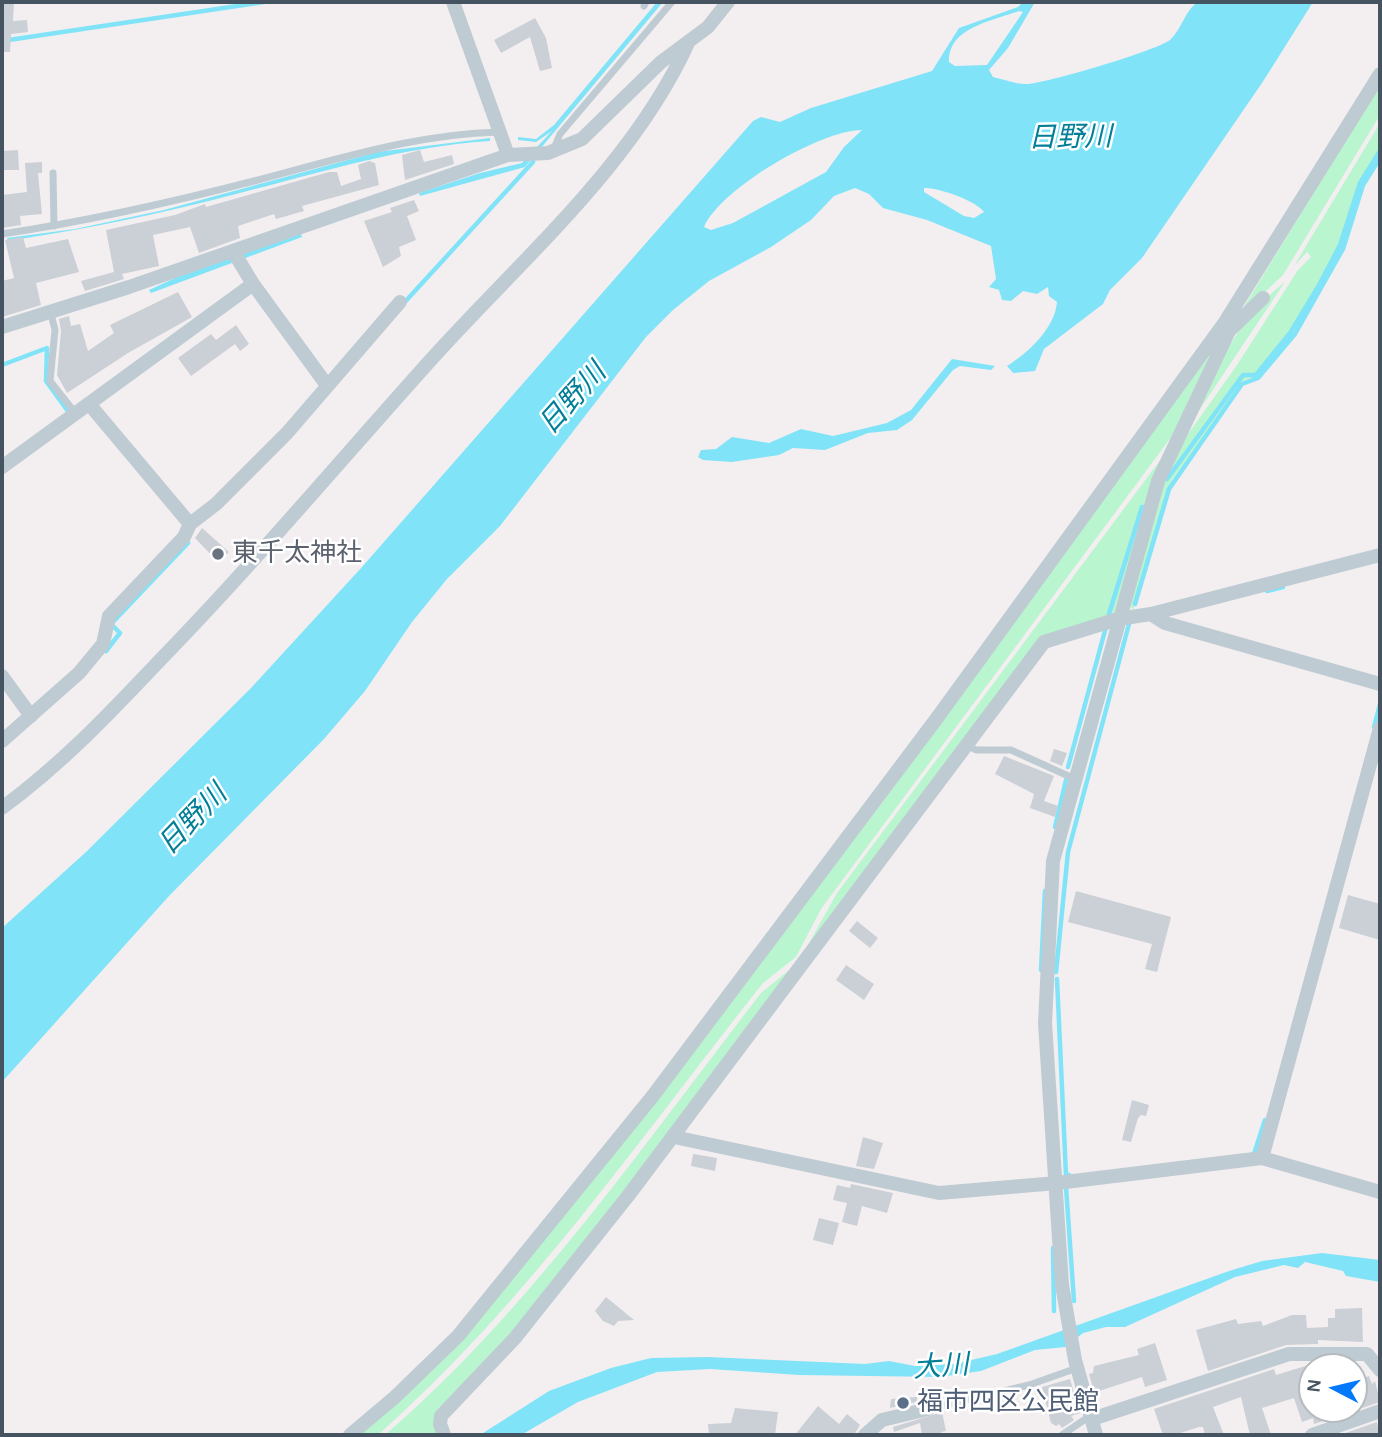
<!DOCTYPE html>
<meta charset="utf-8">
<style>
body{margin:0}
#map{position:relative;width:1382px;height:1437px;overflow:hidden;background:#f3eff0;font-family:Karla,sans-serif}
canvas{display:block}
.frame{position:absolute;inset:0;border:4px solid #455460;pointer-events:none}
.north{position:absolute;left:1298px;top:1353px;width:70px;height:70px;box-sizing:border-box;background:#fff;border:2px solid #b5bbbf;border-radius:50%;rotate:277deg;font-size:19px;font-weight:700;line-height:28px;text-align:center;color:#455460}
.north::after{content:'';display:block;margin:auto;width:24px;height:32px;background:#0278fa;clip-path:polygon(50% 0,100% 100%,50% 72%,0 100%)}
</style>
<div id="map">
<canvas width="1382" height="1437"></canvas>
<div class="frame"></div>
<div class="north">N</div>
</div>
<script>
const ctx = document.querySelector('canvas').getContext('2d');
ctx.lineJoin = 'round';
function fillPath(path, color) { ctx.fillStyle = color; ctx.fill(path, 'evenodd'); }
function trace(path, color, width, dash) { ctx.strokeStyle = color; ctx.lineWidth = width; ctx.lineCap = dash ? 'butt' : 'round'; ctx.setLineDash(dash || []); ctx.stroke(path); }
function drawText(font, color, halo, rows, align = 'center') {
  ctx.font = font + ' Karla,"Noto Sans JP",sans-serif'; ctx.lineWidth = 5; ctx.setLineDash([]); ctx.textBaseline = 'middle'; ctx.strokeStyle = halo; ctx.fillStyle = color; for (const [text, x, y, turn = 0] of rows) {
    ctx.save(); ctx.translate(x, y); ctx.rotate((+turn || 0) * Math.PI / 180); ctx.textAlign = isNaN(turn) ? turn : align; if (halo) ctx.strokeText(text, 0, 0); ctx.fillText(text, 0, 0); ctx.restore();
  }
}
fillPath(new Path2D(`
 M 1380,85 L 1380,115 L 1283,275 L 1237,318 Z
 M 1380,123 L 1380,157 L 1363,185 L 1342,249 L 1294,333 L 1259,376 L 1245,380 L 1241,385 L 1172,480 L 1133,610 L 1129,605 L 1161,489 L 1176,451 L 1237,365 L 1298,270 L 1311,257 L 1307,252 L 1294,266 Z
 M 1285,282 L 1188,427 C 1214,374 1236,319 1285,282 Z
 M 1216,342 L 1172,436 L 821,909 L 796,957 L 763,983 C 640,1138 527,1303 378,1435 L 354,1435 L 425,1373 L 794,917 L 882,803 Z
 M 1170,447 L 1113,616 L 1050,636 L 804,952 L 837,893 Z
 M 794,966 L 565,1272 L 438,1414 L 439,1435 L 385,1435 C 531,1309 643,1145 761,993 Z`), '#b9f5ce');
fillPath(new Path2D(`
 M 657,2 L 663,2 L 525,167 L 420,196 L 419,193 L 480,173 L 522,163 L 552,131 L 536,142 L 518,140 L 518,137 L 536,139 L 554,125 Z
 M 1023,2 L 1035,2 L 1008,48 L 989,70 L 993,77 C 1003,79 1015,84 1025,84 C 1042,85 1158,50 1170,40 C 1182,29 1185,10 1198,2 L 1313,2 L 1264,80 L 1142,258 L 1110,290 L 1103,304 L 1044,349 L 1035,371 L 1013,373 L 1007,366 C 1028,353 1055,328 1057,302 L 1049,296 L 1048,287 L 1037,294 L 1023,291 L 1011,301 L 1002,300 L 999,290 L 989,287 L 996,279 L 991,246 L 927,220 L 883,208 L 869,194 L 855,188 L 834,196 L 811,220 L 771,247 L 709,281 L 673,310 L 646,337 L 500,526 L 447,579 L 412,622 L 365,691 L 324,739 L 169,896 L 2,1082 L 2,928 L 86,852 L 251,688 L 362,567 L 753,121 L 761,117 L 780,122 L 811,108 L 932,71 L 959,28 L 1018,7 ZM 1019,11 L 1023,12 L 987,65 L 955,66 L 949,62 C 948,28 991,21 1019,11 ZM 862,130 L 844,147 L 826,172 L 733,223 L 711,230 L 704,227 C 721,188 821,130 862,130 ZM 924,188 C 937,187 977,201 984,212 L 974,218 L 964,216 L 924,192 Z
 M 490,138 L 490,141 C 400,147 323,172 236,194 C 161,214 85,229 8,241 L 7,238 L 75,229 L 164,210 L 377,152 Z
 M 301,233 L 302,237 L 151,293 L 149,290 L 175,278 Z
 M 952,359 L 995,366 L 991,370 L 960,366 L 953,370 L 912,420 L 897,430 L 868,433 L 825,450 L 793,448 L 779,455 L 732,462 L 703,460 L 698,457 L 701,450 L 716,449 L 732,437 L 769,443 L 801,429 L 833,436 L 887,423 L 911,410 Z
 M 1322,1253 L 1380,1260 L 1380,1282 L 1346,1276 L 1343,1271 L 1305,1262 L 1298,1268 L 1284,1265 L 1235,1277 L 1125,1327 L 1106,1327 L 1083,1333 L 1066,1347 L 1035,1350 L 981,1371 L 940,1377 L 799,1375 L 710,1369 L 657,1372 L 578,1402 L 521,1435 L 480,1435 L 549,1391 L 611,1368 L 651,1358 L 708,1357 L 865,1364 L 889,1361 L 915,1366 L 954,1364 L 997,1354 L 1229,1271 L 1262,1261 Z`), '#81e3f7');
trace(new Path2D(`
 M 2,41 L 264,2
 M 403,304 L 533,162
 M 2,365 L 47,348 L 46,381 L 67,410
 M 1167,479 L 1243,375 L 1256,375 L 1290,333 L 1318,287 L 1340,245 L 1360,183 L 1380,151
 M 1267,591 L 1283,587
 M 1135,604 L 1169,489 L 1242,384 L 1258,378 L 1295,334 L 1343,249 L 1363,185 L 1380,158
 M 1109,614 L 1142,507
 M 106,651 L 120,633 L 111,624 L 188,543
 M 1374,727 L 1380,704
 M 1068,767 L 1106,627
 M 1055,827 L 1066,780
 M 1041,970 L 1045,891
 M 1056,972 L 1068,852 L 1129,624
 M 1057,979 L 1066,1175 L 1069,1175
 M 1254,1154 L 1265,1120
 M 1066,1187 L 1074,1301
 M 1053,1248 L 1054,1311`), '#81e3f7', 4.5);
fillPath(new Path2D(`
 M 2,2 L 14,2 L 13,21 L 27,20 L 28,32 L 11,34 L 10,52 L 2,52 Z
 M 535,18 L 546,38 L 552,68 L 540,71 L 530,37 L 501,53 L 494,40 Z
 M 18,150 L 19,170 L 2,170 L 2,151 Z
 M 420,150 L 424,162 L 452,155 L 454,164 L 405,180 L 402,155 Z
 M 369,161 L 375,163 L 379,185 L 302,206 L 304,211 L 276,219 L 274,214 L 238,226 L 240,238 L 199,253 L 190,227 L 153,235 L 159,266 L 122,274 L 124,279 L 85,291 L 81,281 L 114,272 L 106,230 L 175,215 L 205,204 L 206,207 L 329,172 L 337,172 L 341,186 L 361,179 L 358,165 Z
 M 42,162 L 42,173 L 38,173 L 42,214 L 20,216 L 21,225 L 2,228 L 2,195 L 27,192 L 25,163 Z
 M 414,200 L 419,211 L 407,216 L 416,240 L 399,247 L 401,256 L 383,267 L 364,221 L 392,212 L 390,208 Z
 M 23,237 L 26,248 L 68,239 L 79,272 L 36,283 L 41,305 L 2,317 L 2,281 L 14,278 L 5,240 Z
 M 178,292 L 192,317 L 128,353 L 67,393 L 57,375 L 61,331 L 59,319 L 69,316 L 71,326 L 80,324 L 88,351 L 114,333 L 110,325 Z
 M 236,325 L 249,344 L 240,351 L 235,344 L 191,376 L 178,358 L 211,334 L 216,340 Z
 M 202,528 L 229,552 L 218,562 L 195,538 Z
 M 1054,749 L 1067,753 L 1062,766 L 1050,761 Z
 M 1004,756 L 1054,776 L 1044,801 L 1058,806 L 1055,817 L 1030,808 L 1034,794 L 995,774 Z
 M 1076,891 L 1171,917 L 1157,972 L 1145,969 L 1152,944 L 1068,922 Z
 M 1348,895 L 1380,904 L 1380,940 L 1339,928 Z
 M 857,921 L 878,938 L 870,948 L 849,931 Z
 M 846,965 L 874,984 L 864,1000 L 836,980 Z
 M 1132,1100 L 1149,1105 L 1146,1116 L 1141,1115 L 1138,1118 L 1131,1142 L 1122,1140 Z
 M 863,1137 L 883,1143 L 874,1169 L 856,1166 Z
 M 693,1154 L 717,1158 L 715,1171 L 691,1166 Z
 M 851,1184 L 893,1193 L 887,1213 L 862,1206 L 857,1226 L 842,1222 L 847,1203 L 833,1200 L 837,1185 L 850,1188 Z
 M 819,1218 L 839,1223 L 833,1245 L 813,1240 Z
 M 606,1297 L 634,1320 L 618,1321 L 614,1326 L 603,1321 L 595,1311 Z
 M 1362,1308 L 1363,1342 L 1318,1340 L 1318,1344 L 1286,1345 L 1208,1371 L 1196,1330 L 1236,1319 L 1238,1324 L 1261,1321 L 1263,1326 L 1292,1315 L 1306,1315 L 1307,1328 L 1328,1327 L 1328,1318 L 1335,1318 L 1335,1309 Z
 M 1155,1343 L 1167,1380 L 1145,1387 L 1142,1377 L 1096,1392 L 1098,1406 L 1089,1374 L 1093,1373 L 1094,1366 L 1139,1355 L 1137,1349 Z
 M 1312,1364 L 1312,1409 L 1354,1409 L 1354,1381 L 1369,1376 L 1372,1384 L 1375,1381 L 1380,1402 L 1314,1424 L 1313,1418 L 1302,1422 L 1294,1398 L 1262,1408 L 1271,1435 L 1250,1435 L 1241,1397 L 1213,1407 L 1224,1435 L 1205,1435 L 1203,1427 L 1199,1427 L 1174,1435 L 1163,1435 L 1154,1409 L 1274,1369 L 1276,1375 Z
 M 1070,1379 L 1080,1413 L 1071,1416 L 1074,1420 L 1062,1428 L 1059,1424 L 1056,1426 L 1051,1423 L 1042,1387 Z
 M 917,1397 L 917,1400 L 925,1400 L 890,1408 L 891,1399 Z
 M 818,1406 L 839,1424 L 847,1414 L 860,1425 L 854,1435 L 795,1435 Z
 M 735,1408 L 778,1412 L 775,1435 L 709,1435 L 708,1424 L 731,1423 Z
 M 942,1412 L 946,1431 L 941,1432 L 942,1435 L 922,1435 L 920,1423 L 894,1432 L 893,1427 Z
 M 1377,1422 L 1380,1435 L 1340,1435 Z`), '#cbcfd6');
trace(new Path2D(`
 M 644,6 L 646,2
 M 553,151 L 560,134 L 672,2
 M 53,173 L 54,226
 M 2,234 C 89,221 173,202 258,180 C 338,159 416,134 499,132
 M 50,310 L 55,330 L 50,381 L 76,414
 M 969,746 L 976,750 L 1011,750 L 1075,779
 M 929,1409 L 1029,1385 L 1077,1368
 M 1062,1435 L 1090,1416`), '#bfcbd3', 7);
trace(new Path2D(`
 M 453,2 L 508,155
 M 253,284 L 326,384
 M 2,327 L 129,287 L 508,155 L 548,153 L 582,139 L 661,62 L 708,27 L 728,2
 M 1229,331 L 1263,298
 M 90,405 L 190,524
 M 2,467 L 253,284 L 233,251
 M 1151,614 L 1165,623 L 1380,684
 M 2,676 L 31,716
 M 2,741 L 79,673 L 103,644 L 109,616 L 184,537 L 190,524 L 216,504 L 287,433 L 400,302
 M 2,808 C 64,762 110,713 163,657 C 255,562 340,461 428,363 C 518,262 633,166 689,41
 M 674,1137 L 939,1193 L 1057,1183 L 1262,1158 L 1380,1192
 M 1262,1158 L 1380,728
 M 1092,1419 L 1289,1354 L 1367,1354 L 1380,1370
 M 350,1435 L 395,1397 L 458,1336 L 652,1097 L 937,718 L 1225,322 L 1380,74
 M 444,1435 L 440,1424 L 441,1416 L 515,1338 L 628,1196 L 1044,642 L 1118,619 L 1151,614 L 1380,555
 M 865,1435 L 882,1420 L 928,1409
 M 1096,1435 L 1075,1360 L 1062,1285 L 1045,1023 L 1053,861 L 1158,481 L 1229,331 L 1225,322
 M 1312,1435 L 1380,1411`), '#bfcbd3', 14);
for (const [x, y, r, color] of [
 [218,554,7,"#6b7280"],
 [903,1403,7,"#5c6f8a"]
]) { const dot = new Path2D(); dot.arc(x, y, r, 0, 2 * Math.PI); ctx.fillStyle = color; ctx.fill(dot); trace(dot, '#fff', 2.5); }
drawText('26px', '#5b616d', '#fff', [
 ["東千太神社",232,554]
], 'left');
drawText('26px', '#4e5e75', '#fff', [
 ["福市四区公民館",917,1403]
], 'left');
drawText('italic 28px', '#037e97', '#fff', [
 ["日野川",1070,138,-1],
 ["日野川",573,399,-48],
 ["日野川",193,820,-46],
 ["大川",941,1367,-4]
]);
</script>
